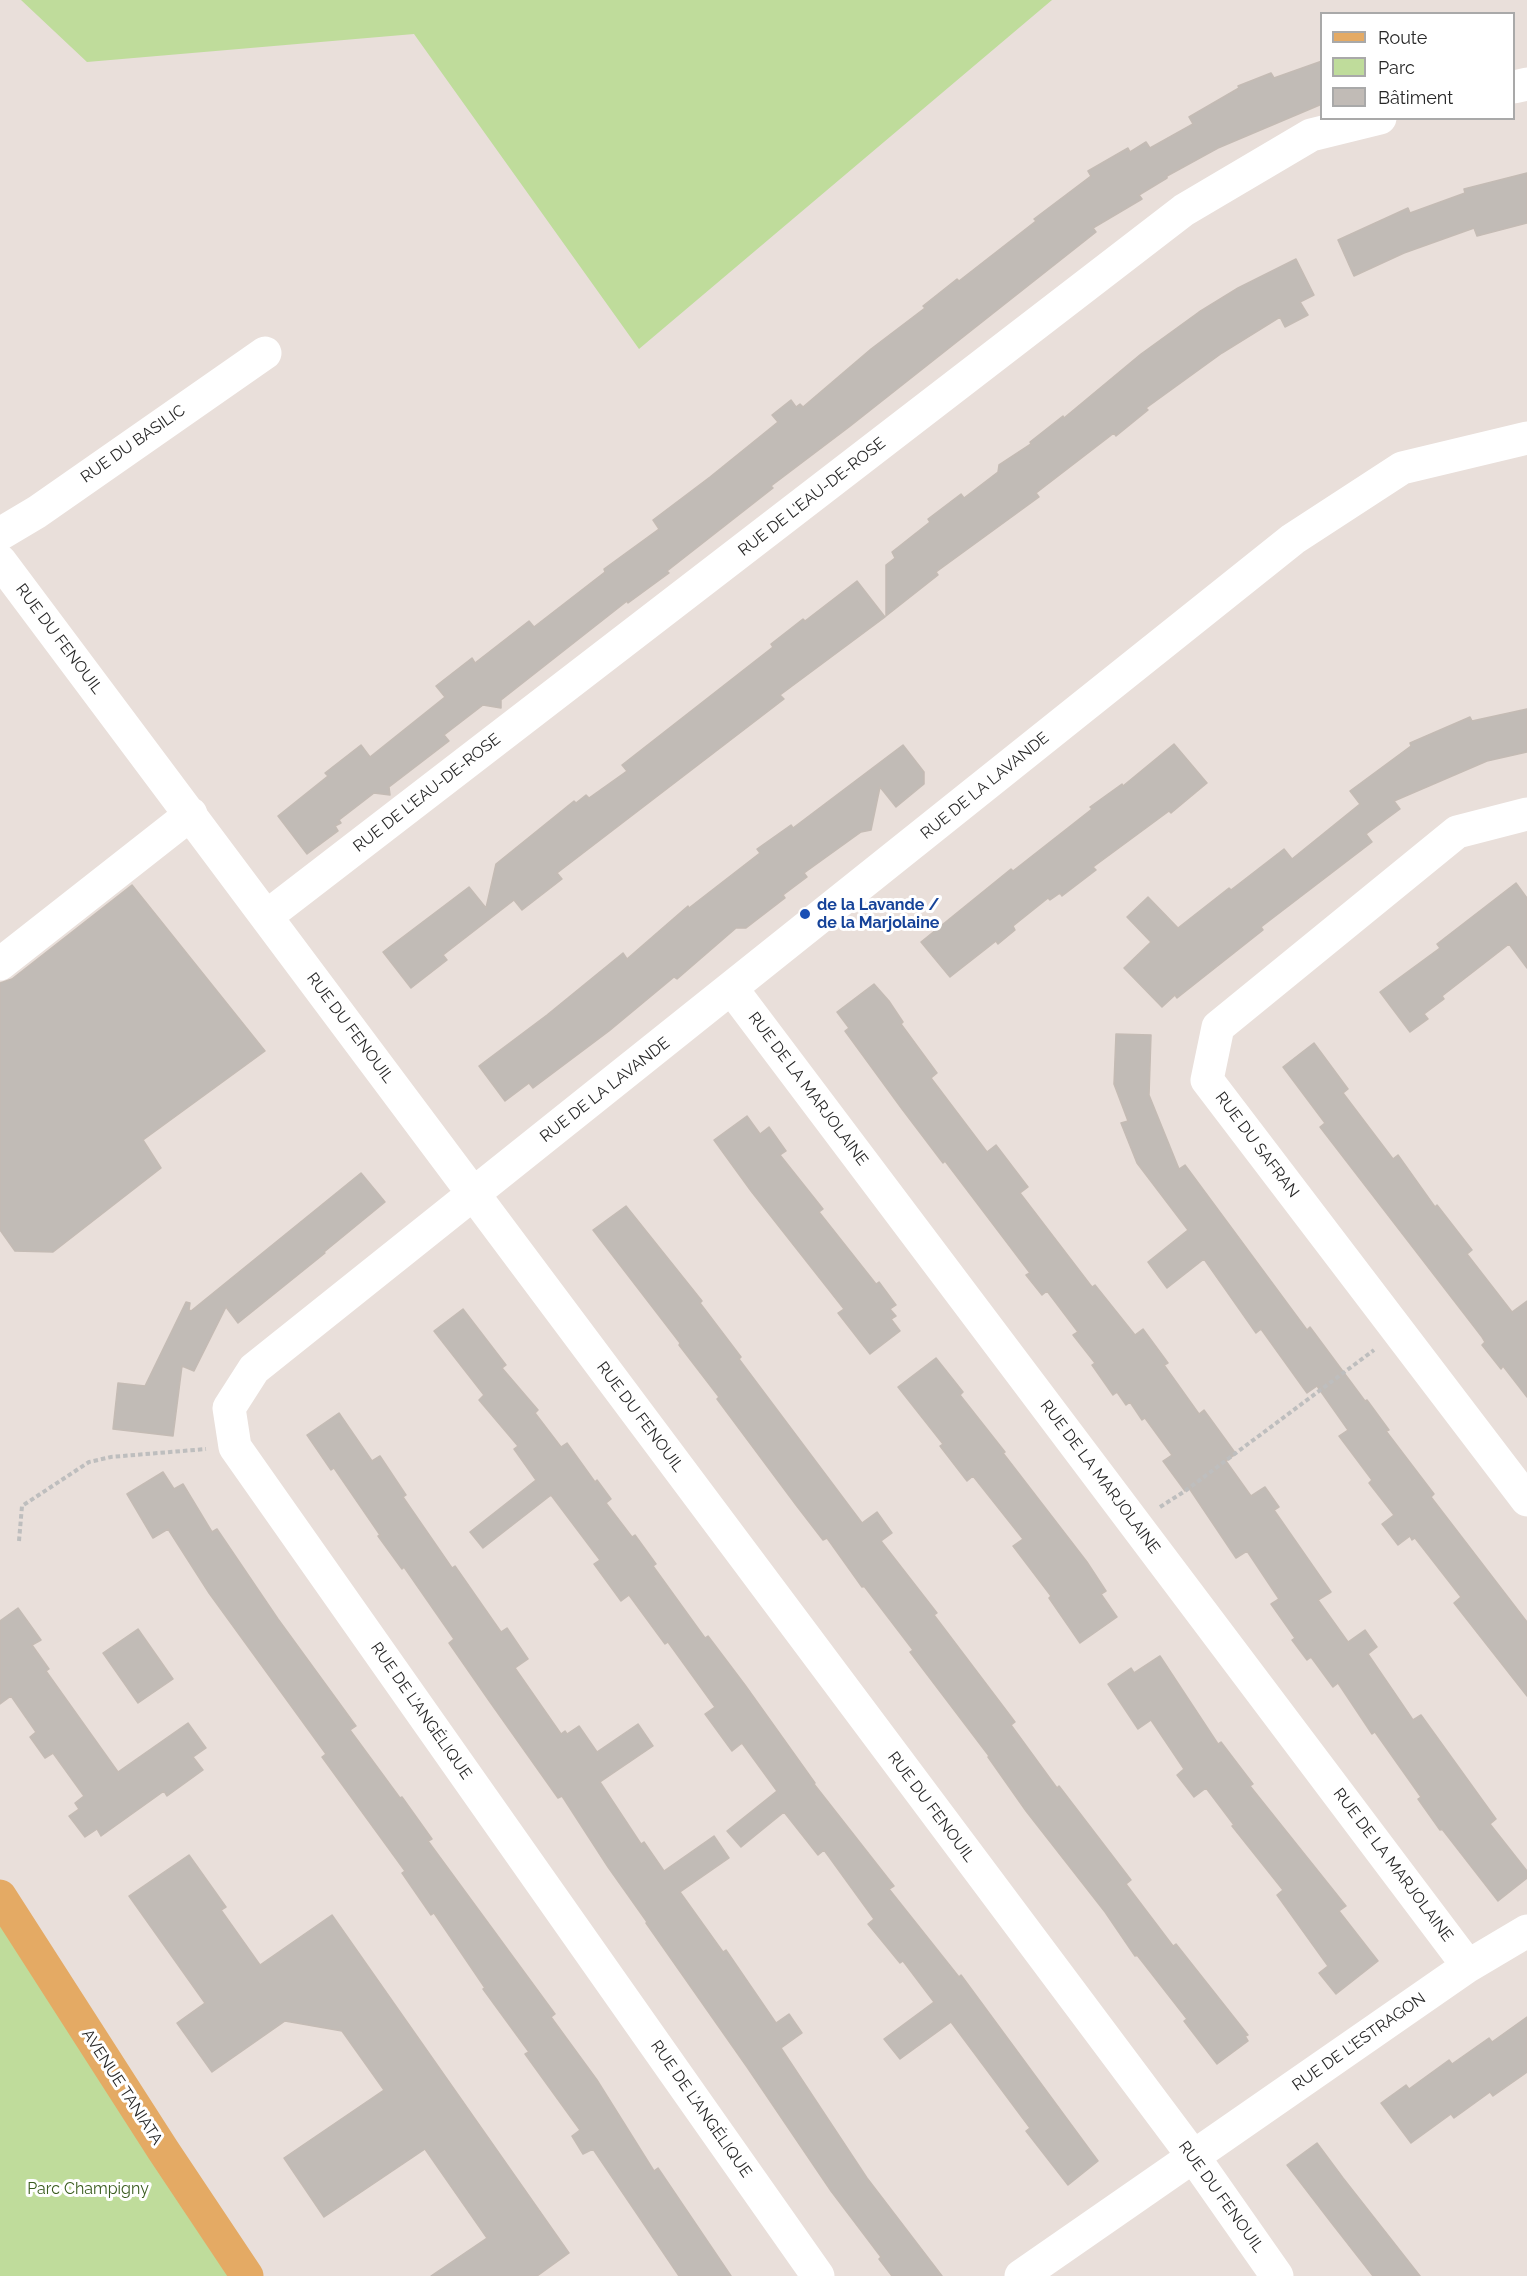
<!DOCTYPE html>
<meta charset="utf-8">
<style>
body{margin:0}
#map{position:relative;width:1527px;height:2276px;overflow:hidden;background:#e9dfda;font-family:Raleway,sans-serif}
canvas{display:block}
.legend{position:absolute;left:1320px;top:12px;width:195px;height:108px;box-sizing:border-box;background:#fff;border:2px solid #a9a9a9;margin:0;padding:8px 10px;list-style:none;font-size:18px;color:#282828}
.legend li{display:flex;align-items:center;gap:12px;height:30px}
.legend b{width:30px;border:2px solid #a9a9a9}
</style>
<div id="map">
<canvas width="1527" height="2276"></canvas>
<ul class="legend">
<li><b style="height:8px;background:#e4aa64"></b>Route</li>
<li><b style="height:16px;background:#bfdc9b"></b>Parc</li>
<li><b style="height:16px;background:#c1bbb6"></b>Bâtiment</li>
</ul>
</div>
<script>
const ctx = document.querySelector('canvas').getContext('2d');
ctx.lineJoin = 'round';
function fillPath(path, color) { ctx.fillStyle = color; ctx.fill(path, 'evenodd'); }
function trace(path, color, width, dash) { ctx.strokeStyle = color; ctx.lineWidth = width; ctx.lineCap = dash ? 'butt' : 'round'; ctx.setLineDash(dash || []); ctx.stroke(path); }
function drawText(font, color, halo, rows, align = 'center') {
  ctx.font = font + ' Raleway,sans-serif'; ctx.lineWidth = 6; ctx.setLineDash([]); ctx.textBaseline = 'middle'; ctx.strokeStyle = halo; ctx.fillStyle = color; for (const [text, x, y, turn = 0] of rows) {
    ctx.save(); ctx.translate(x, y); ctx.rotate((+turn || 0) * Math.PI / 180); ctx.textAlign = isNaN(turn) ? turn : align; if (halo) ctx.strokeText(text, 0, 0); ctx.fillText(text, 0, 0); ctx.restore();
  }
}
fillPath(new Path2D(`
 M 21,0 L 1052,0 L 639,349 L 414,34 L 87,62 Z
 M 0,1894 L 249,2276 L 0,2276 Z`), '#bfdc9b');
const building = new Path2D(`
 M 1322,61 L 1322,104 L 1218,148 L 1167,176 L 1167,178 L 1139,195 L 1142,199 L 1093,228 L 1096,232 L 849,427 L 771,486 L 773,488 L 667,571 L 669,573 L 628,603 L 627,601 L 501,700 L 501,708 L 483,705 L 444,735 L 449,741 L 389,787 L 390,795 L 374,793 L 339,820 L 341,823 L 335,826 L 338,831 L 307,854 L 278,816 L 328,776 L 325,773 L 361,745 L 370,757 L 445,697 L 436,686 L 472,658 L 475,663 L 529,621 L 534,627 L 605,572 L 604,569 L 659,529 L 653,520 L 710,477 L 778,422 L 772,415 L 791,400 L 796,407 L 800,404 L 803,407 L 871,349 L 925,308 L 923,306 L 957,279 L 959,281 L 1036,221 L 1034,219 L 1091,176 L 1088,171 L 1128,148 L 1130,152 L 1146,142 L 1150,148 L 1193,124 L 1189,117 L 1239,88 L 1238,86 L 1271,73 L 1274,78 Z
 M 1527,173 L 1527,223 L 1477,236 L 1474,228 L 1404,253 L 1354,276 L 1338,240 L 1408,208 L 1410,213 L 1465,193 L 1464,189 Z
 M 1296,259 L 1314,295 L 1300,302 L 1308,315 L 1285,327 L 1280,317 L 1222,353 L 1146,408 L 1148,410 L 1116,436 L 1114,433 L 1036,493 L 1039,497 L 936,572 L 938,575 L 886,616 L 886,565 L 895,558 L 892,552 L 930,522 L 928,519 L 961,494 L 964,498 L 998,472 L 999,465 L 1031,444 L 1030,442 L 1063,416 L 1064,418 L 1141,354 L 1199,312 L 1238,288 Z
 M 857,581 L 885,617 L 780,695 L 784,699 L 557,873 L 562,879 L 522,910 L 514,900 L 443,955 L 447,960 L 411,988 L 383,952 L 469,887 L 486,908 L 496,864 L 574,801 L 576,803 L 586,795 L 589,798 L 627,771 L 622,765 L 773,647 L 771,644 L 803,619 L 805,621 Z
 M 1527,709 L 1527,752 L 1487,761 L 1394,801 L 1400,809 L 1366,834 L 1372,842 L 1261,927 L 1263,930 L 1177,998 L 1175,995 L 1162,1007 L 1124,968 L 1151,942 L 1127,917 L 1148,897 L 1178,928 L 1229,888 L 1231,890 L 1284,849 L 1292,859 L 1360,804 L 1350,791 L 1411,746 L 1410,743 L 1470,717 L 1472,721 Z
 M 1174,744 L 1207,783 L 1171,813 L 1169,811 L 1093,867 L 1096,870 L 1062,896 L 1060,893 L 1050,900 L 1048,898 L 1013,926 L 1015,930 L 998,944 L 996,941 L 950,977 L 921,942 L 1011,869 L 1013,871 L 1092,809 L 1090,807 L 1122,784 L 1123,786 Z
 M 903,745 L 924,772 L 924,784 L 896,807 L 880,787 L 871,830 L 861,832 L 804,873 L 807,877 L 783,895 L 785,898 L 746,928 L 736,928 L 677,979 L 674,977 L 609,1031 L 533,1088 L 529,1083 L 505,1101 L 479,1066 L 547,1015 L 623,953 L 627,959 L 688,906 L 689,908 L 760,853 L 757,849 L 791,825 L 793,828 Z
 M 1516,883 L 1527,898 L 1527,968 L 1509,944 L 1442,996 L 1444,999 L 1424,1014 L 1428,1019 L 1410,1032 L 1380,992 L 1440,948 L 1437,944 Z
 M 132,885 L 265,1051 L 143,1140 L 161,1168 L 53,1252 L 15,1251 L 0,1230 L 0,983 L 12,979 Z
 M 874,984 L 889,1001 L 903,1022 L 901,1024 L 937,1073 L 931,1078 L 987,1152 L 996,1145 L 1028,1187 L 1020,1193 L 1092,1287 L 1095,1285 L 1135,1335 L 1143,1329 L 1168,1363 L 1164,1365 L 1199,1414 L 1204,1410 L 1236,1454 L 1226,1461 L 1251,1496 L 1265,1487 L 1279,1507 L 1274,1510 L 1331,1592 L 1318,1600 L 1348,1642 L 1365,1630 L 1377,1647 L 1368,1654 L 1413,1720 L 1421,1715 L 1496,1819 L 1490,1824 L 1527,1871 L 1527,1878 L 1498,1901 L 1442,1829 L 1440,1830 L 1418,1799 L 1421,1797 L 1375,1732 L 1372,1734 L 1338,1683 L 1333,1687 L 1311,1657 L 1307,1660 L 1292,1640 L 1295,1638 L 1271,1604 L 1279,1599 L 1247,1551 L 1236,1558 L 1189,1488 L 1185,1491 L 1163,1461 L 1172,1455 L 1145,1418 L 1142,1420 L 1130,1402 L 1126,1405 L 1117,1392 L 1113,1395 L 1092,1365 L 1095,1363 L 1073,1335 L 1078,1332 L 1047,1291 L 1042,1295 L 1026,1275 L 1030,1273 L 945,1161 L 943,1163 L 902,1109 L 845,1031 L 849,1028 L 837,1012 Z
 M 1116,1034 L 1151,1035 L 1149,1095 L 1179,1169 L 1185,1165 L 1307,1330 L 1310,1327 L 1365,1401 L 1367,1400 L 1389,1430 L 1386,1431 L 1434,1494 L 1431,1497 L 1527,1622 L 1527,1696 L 1454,1603 L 1461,1597 L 1415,1538 L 1412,1540 L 1410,1536 L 1398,1545 L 1382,1524 L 1394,1515 L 1369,1483 L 1372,1480 L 1339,1436 L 1348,1430 L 1317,1386 L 1307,1393 L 1261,1329 L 1256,1333 L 1204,1259 L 1167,1288 L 1148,1262 L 1188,1230 L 1137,1163 L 1121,1123 L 1128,1121 L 1114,1084 Z
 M 1314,1043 L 1348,1089 L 1343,1093 L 1393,1159 L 1398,1155 L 1435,1207 L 1437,1205 L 1472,1250 L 1467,1254 L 1512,1312 L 1527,1301 L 1527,1397 L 1503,1366 L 1501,1369 L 1482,1345 L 1485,1342 L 1482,1337 L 1320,1127 L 1325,1123 L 1283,1067 Z
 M 747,1116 L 760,1134 L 769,1127 L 786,1151 L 780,1155 L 823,1209 L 819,1212 L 876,1284 L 879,1282 L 896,1305 L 890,1309 L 896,1316 L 891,1319 L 900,1331 L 870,1354 L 838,1313 L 844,1309 L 751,1191 L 714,1140 Z
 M 361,1173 L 385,1202 L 324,1252 L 325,1253 L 238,1323 L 226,1307 L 194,1371 L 182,1366 L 173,1436 L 113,1429 L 118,1383 L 145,1386 L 186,1302 L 190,1303 L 189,1310 L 191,1311 Z
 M 626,1206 L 702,1301 L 700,1303 L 741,1357 L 739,1359 L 862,1523 L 877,1512 L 892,1533 L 881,1541 L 937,1613 L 934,1615 L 1015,1722 L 1011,1725 L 1057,1788 L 1059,1786 L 1131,1880 L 1126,1884 L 1173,1946 L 1176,1944 L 1248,2035 L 1245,2036 L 1248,2041 L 1217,2064 L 1184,2021 L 1187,2019 L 1137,1955 L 1135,1956 L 1105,1912 L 1026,1811 L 988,1757 L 989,1756 L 910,1652 L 913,1650 L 864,1586 L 862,1587 L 827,1538 L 823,1540 L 796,1505 L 717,1399 L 719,1397 L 679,1345 L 680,1343 L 593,1230 Z
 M 463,1309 L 506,1365 L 502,1368 L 538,1410 L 535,1413 L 561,1447 L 567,1443 L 595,1482 L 597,1480 L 611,1499 L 606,1503 L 632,1537 L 635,1535 L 656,1564 L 653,1566 L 705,1638 L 708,1636 L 745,1685 L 815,1783 L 814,1784 L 894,1886 L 889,1889 L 959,1977 L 961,1975 L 1098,2161 L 1068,2185 L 1026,2131 L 1030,2128 L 951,2022 L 900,2059 L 884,2039 L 934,2002 L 903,1961 L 900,1963 L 868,1924 L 874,1919 L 824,1850 L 818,1855 L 784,1812 L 741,1847 L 727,1831 L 777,1791 L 742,1743 L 732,1751 L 705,1714 L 715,1707 L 668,1642 L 665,1644 L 629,1595 L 621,1601 L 594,1564 L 600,1560 L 551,1495 L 483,1548 L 470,1532 L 536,1480 L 514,1449 L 518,1446 L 479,1400 L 484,1395 L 434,1331 Z
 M 936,1358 L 963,1392 L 960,1395 L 1005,1452 L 1003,1453 L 1087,1562 L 1106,1591 L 1101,1594 L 1117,1617 L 1080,1643 L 1049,1598 L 1051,1596 L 1013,1546 L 1023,1539 L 973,1476 L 967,1481 L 940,1446 L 943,1444 L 898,1387 Z
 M 339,1413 L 372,1461 L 380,1456 L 406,1495 L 403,1497 L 452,1568 L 455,1566 L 501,1632 L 507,1628 L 528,1659 L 515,1668 L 561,1734 L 565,1731 L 567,1734 L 579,1726 L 597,1752 L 638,1724 L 653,1746 L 600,1782 L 641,1844 L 644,1842 L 664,1871 L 714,1836 L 729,1858 L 680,1892 L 723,1952 L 726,1950 L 776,2023 L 789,2014 L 802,2033 L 781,2048 L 867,2178 L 942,2276 L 892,2276 L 879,2259 L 881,2257 L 831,2191 L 747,2067 L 646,1923 L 647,1922 L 608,1867 L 562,1796 L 558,1798 L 490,1702 L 449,1643 L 454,1639 L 404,1567 L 402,1569 L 378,1536 L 380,1535 L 334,1468 L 331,1470 L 307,1435 Z
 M 163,1472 L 174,1489 L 183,1484 L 212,1532 L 217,1529 L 278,1619 L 356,1726 L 350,1730 L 400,1798 L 402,1797 L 432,1839 L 428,1841 L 555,2014 L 551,2017 L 597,2080 L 654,2171 L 658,2168 L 731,2276 L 679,2276 L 593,2149 L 583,2154 L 572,2136 L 580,2130 L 525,2054 L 529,2052 L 483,1989 L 485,1988 L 434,1913 L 431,1915 L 402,1873 L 405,1871 L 322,1757 L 326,1754 L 209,1593 L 168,1529 L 153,1538 L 127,1494 Z
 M 18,1608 L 41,1640 L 32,1645 L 49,1669 L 46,1671 L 118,1772 L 188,1723 L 206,1748 L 193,1757 L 203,1770 L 167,1796 L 164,1791 L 101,1836 L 97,1829 L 85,1837 L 69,1816 L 79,1809 L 75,1803 L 84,1796 L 53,1753 L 45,1758 L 30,1737 L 36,1732 L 11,1696 L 0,1704 L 0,1621 Z
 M 138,1629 L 173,1679 L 138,1703 L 103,1653 Z
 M 1160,1656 L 1218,1744 L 1221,1742 L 1253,1784 L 1250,1786 L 1346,1906 L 1339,1911 L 1378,1961 L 1336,1994 L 1319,1973 L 1328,1966 L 1277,1895 L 1283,1890 L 1232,1826 L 1234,1825 L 1206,1788 L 1194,1797 L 1177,1775 L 1184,1769 L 1151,1720 L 1138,1729 L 1108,1684 L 1131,1668 L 1134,1673 Z
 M 189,1855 L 226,1907 L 221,1910 L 260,1965 L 332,1915 L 569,2253 L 537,2276 L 431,2276 L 487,2238 L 425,2149 L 324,2217 L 284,2158 L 384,2090 L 342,2031 L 285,2021 L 212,2072 L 177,2023 L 205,2003 L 129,1896 Z
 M 1527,2017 L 1527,2072 L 1493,2096 L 1490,2092 L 1454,2118 L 1451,2114 L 1411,2143 L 1381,2103 L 1406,2085 L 1409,2089 L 1449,2060 L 1452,2064 L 1489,2038 L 1492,2042 Z
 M 1317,2143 L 1343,2178 L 1420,2276 L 1373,2276 L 1330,2221 L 1287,2165 Z`);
fillPath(building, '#c1bbb6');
trace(building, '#c4bbb4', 1.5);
trace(new Path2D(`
 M 1160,1507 L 1185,1491 L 1374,1350
 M 19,1541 L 22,1506 L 89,1462 L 111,1457 L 206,1449`), '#bebebe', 4, [4.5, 3]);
trace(new Path2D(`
 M 1514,87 L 1527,84
 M 0,534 L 37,512 L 265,353
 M 0,561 L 1193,2156 L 1277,2276
 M 1527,814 L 1457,832 L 1218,1027 L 1207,1080 L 1527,1500
 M 267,916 L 1184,210 L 1311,135 L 1380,118
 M 0,964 L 191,814
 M 732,989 L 1468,1966
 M 818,2276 L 235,1447 L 229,1408 L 254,1369 L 1293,539 L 1402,468 L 1527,438
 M 1021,2276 L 1468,1966 L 1527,1931`), '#fff', 33);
trace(new Path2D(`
 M 0,1896 L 163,2150 L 247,2276`), '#e4aa64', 33);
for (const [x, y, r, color] of [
 [805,914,6,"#1a4fb4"]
]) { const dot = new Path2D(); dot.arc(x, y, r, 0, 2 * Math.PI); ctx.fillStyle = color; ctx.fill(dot); trace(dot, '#fff', 2); }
drawText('16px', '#282828', '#fff', [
 ["RUE DU BASILIC",133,444,-35],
 ["RUE DE L'EAU-DE-ROSE",812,497,-38],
 ["RUE DU FENOUIL",59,639,53],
 ["RUE DE LA LAVANDE",985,786,-39],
 ["RUE DE L'EAU-DE-ROSE",427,793,-38],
 ["RUE DU FENOUIL",350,1028,53],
 ["RUE DE LA MARJOLAINE",808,1089,53],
 ["RUE DE LA LAVANDE",605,1090,-38],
 ["RUE DU SAFRAN",1257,1145,53],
 ["RUE DU FENOUIL",640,1417,53],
 ["RUE DE LA MARJOLAINE",1100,1477,53],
 ["RUE DE L'ANGÉLIQUE",421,1711,55],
 ["RUE DU FENOUIL",931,1807,53],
 ["RUE DE LA MARJOLAINE",1393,1865,53],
 ["RUE DE L'ESTRAGON",1359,2042,-35],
 ["AVENUE TANIATA",122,2087,57],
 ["RUE DE L'ANGÉLIQUE",701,2109,55],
 ["RUE DU FENOUIL",1221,2197,54]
]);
drawText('bold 16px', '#164399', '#fff', [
 ["de la Lavande /",817,905],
 ["de la Marjolaine",817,923]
], 'left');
drawText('16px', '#3a5d1f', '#fff', [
 ["Parc Champigny",88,2189]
]);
</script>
